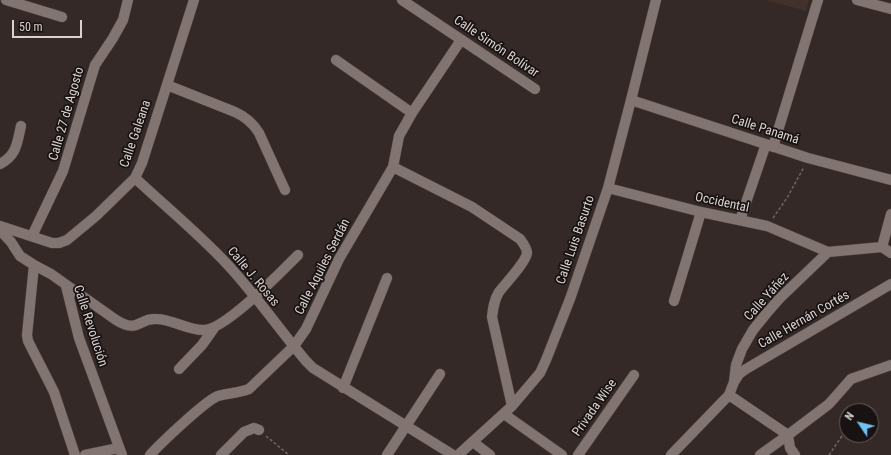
<!DOCTYPE html>
<meta charset="utf-8">
<style>
body{margin:0}
#map{position:relative;width:891px;height:455px;overflow:hidden;background:#342926;font-family:"Roboto Condensed",sans-serif}
canvas{display:block}
.north{position:absolute;left:839px;top:403px;width:40px;height:40px;box-sizing:border-box;background:#181312;border:1px solid #665f5e;border-radius:50%;rotate:305deg;font-size:11px;font-weight:700;line-height:16px;text-align:center;color:#dad2d0}
.north::after{content:'';display:block;margin:auto;width:14px;height:18px;background:#6fc2f4;clip-path:polygon(50% 0,100% 100%,50% 72%,0 100%)}
.scale{position:absolute;left:12px;top:20px;width:70px;height:18px;box-sizing:border-box;border:2px solid #dad2d0;border-top:0;padding-left:5px;font-size:12px;line-height:14px;white-space:nowrap;color:#dad2d0;-webkit-text-stroke:3px #181312;paint-order:stroke}
</style>
<div id="map">
<canvas width="891" height="455"></canvas>
<div class="north">N</div>
<div class="scale">50 m</div>
</div>
<script>
const ctx = document.querySelector('canvas').getContext('2d');
ctx.lineJoin = 'round';
function fillPath(path, color) { ctx.fillStyle = color; ctx.fill(path, 'evenodd'); }
function trace(path, color, width, dash) { ctx.strokeStyle = color; ctx.lineWidth = width; ctx.lineCap = dash ? 'butt' : 'round'; ctx.setLineDash(dash || []); ctx.stroke(path); }
function drawText(font, color, halo, rows, align = 'center') {
  ctx.font = font + ' "Roboto Condensed",sans-serif'; ctx.lineWidth = 3.5; ctx.setLineDash([]); ctx.textBaseline = 'middle'; ctx.strokeStyle = halo; ctx.fillStyle = color; for (const [text, x, y, turn = 0] of rows) {
    ctx.save(); ctx.translate(x, y); ctx.rotate((+turn || 0) * Math.PI / 180); ctx.textAlign = isNaN(turn) ? turn : align; if (halo) ctx.strokeText(text, 0, 0); ctx.fillText(text, 0, 0); ctx.restore();
  }
}
fillPath(new Path2D(`
 M 766,0 L 809,0 L 806,11 Z`), '#42302b');
const minor = new Path2D(`
 M 6,0 L 62,17
 M 402,0 L 535,89
 M 857,0 L 891,9
 M 336,60 L 412,113
 M 167,85 L 235,112 C 246,117 253,123 259,133 L 285,190
 M 631,100 L 808,158 L 891,180
 M 773,147 L 818,0
 M 0,164 C 17,155 17,143 21,126
 M 393,167 L 472,207 L 520,239 C 523,243 527,248 527,253 C 526,262 505,284 499,292 C 494,300 493,308 492,317 L 512,406
 M 135,178 C 165,206 198,233 227,264 C 255,294 279,329 306,361 L 313,368 L 453,455
 M 608,188 L 701,212 L 767,226 L 828,252
 M 740,220 L 766,144
 M 0,226 L 52,243 L 59,243 L 67,240 L 96,216 L 135,178 L 142,163 L 194,0
 M 0,230 L 11,242 L 20,256 L 34,265 L 51,274 L 116,320 C 139,334 138,318 156,319 C 172,319 187,330 203,330 C 224,331 282,271 298,255
 M 32,236 L 63,171 L 95,65 L 113,38 L 123,20 L 128,0
 M 882,247 L 891,214
 M 34,265 L 27,335 L 28,341 L 54,392 L 75,455
 M 66,286 L 79,338 L 122,455
 M 674,301 L 701,212
 M 179,369 L 202,345 L 214,328
 M 734,382 L 739,374 L 746,369 L 891,284
 M 343,388 L 387,278
 M 729,395 L 788,435
 M 504,414 L 562,455
 M 788,435 L 790,448 L 795,455
 M 473,442 L 490,455
 M 85,455 L 119,448
 M 150,455 C 160,444 206,400 218,396 C 228,393 239,393 249,389 L 294,346 L 306,329 L 339,259 L 393,167 L 399,136 L 412,113 L 461,40
 M 221,455 L 244,432 L 254,428 L 259,430
 M 387,455 L 440,374
 M 458,455 L 512,406 L 540,373 L 546,360 L 570,299 L 608,188 L 631,100 L 656,0
 M 578,455 L 634,375
 M 671,455 L 729,395 L 734,382 L 736,365 L 742,349 L 753,330 L 766,314 L 780,298 L 828,252 L 882,247 L 891,253
 M 760,455 L 788,435 L 829,404 L 851,379 L 891,365`);
trace(minor, '#514745', 11);
trace(new Path2D(`
 M 773,218 L 787,198 L 804,167
 M 266,436 L 289,455
 M 829,455 L 842,436 L 847,432`), '#6f6563', 1.5, [3, 2]);
trace(minor, '#827571', 10);
drawText('13px', '#dad2d0', '#181312', [
 ["Calle Simón Bolívar",496,47,34],
 ["Calle 27 de Agosto",67,114,-74],
 ["Calle Panamá",765,130,18],
 ["Calle Galeana",136,134,-71],
 ["Occidental",722,203,12],
 ["Calle Luis Basurto",576,240,-71],
 ["Calle Aquiles Serdán",323,267,-63],
 ["Calle J. Rosas",253,277,50],
 ["Calle Yáñez",767,297,-48],
 ["Calle Hernán Cortés",804,320,-30],
 ["Calle Revolución",90,326,72],
 ["Privada Wise",595,408,-55]
]);
</script>
